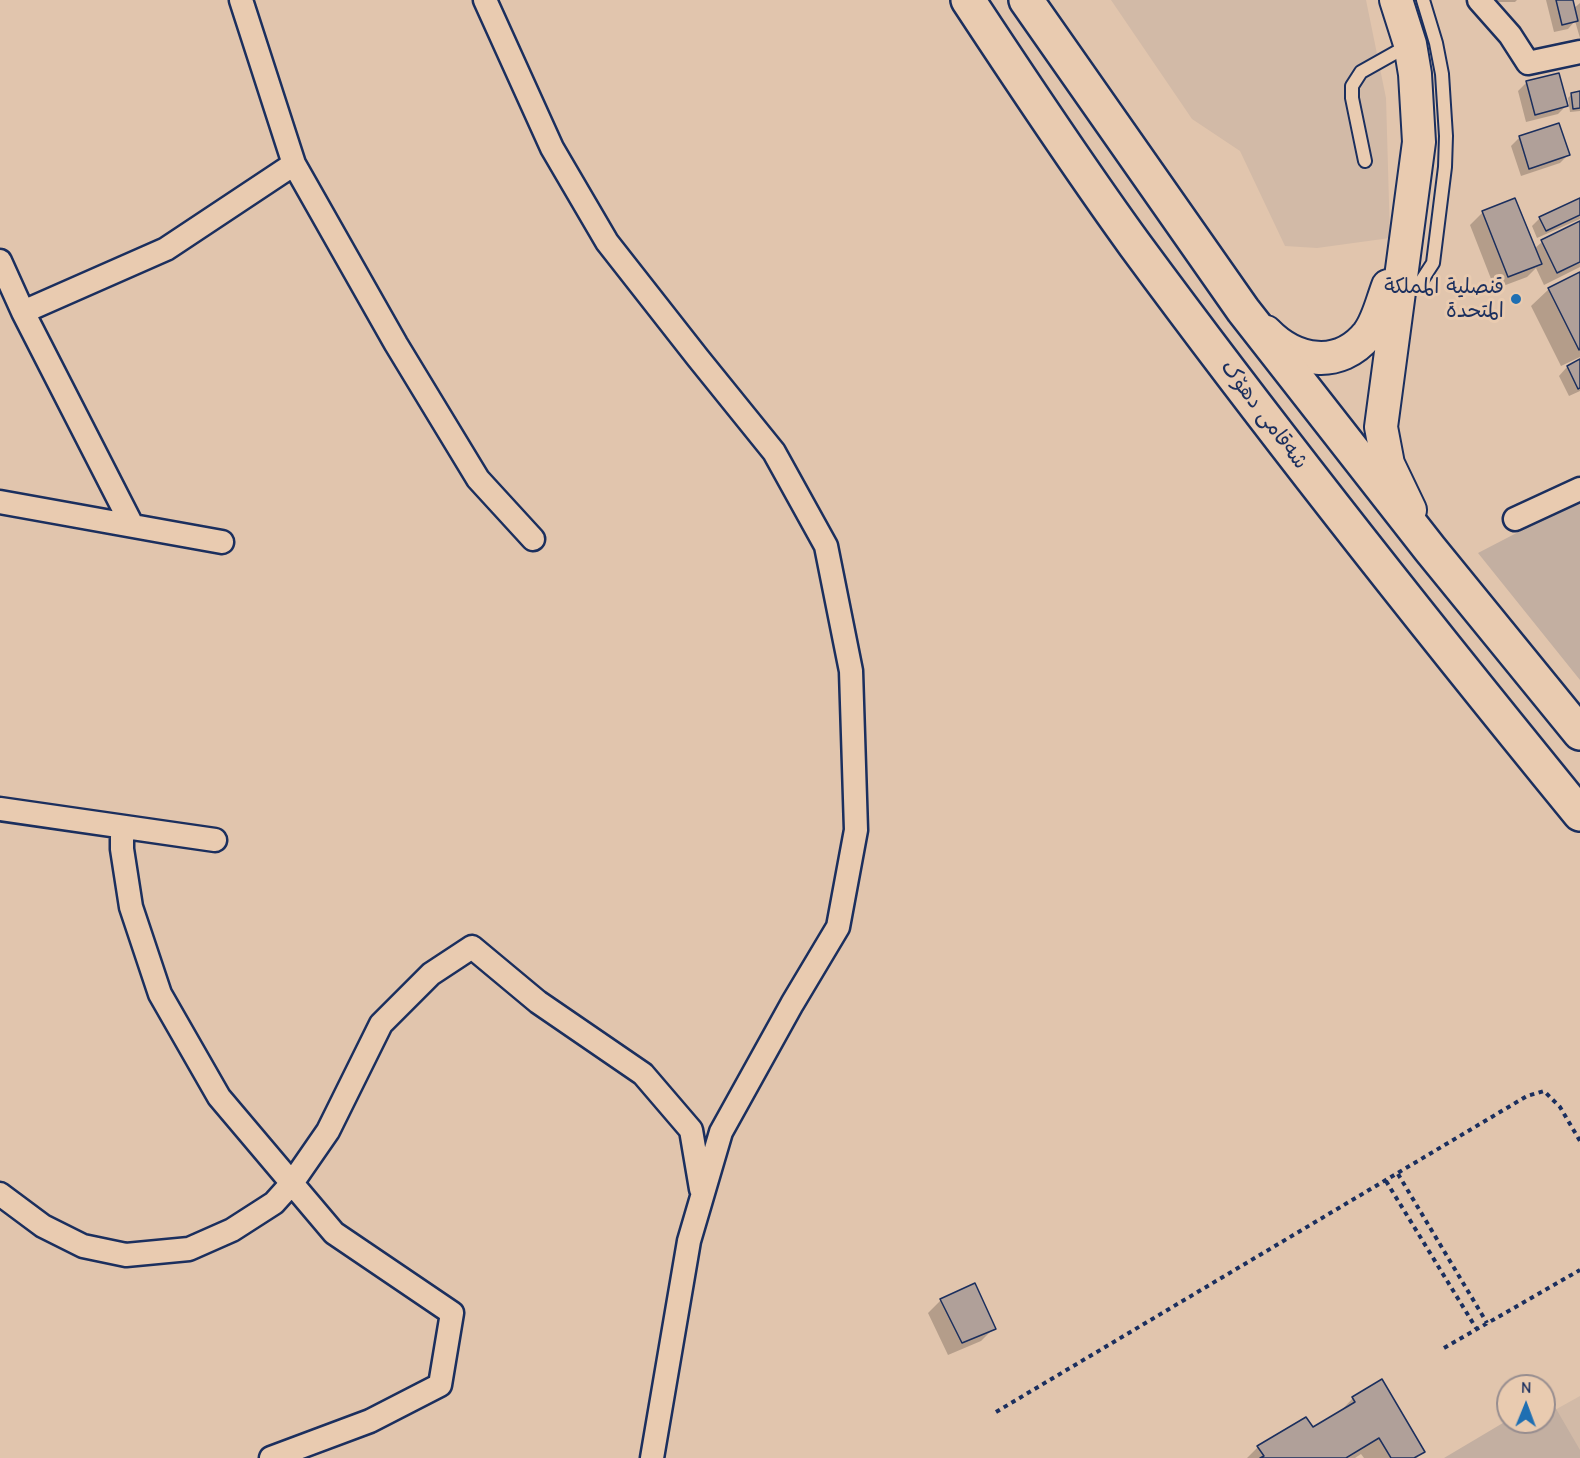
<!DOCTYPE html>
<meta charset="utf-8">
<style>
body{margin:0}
#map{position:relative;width:1580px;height:1458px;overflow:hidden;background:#e1c5ad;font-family:"Comic Neue",sans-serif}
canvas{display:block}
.north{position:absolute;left:1496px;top:1374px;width:60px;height:60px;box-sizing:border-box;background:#e9cbb0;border:2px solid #978d8f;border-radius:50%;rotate:1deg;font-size:16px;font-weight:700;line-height:24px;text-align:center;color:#1b2f5e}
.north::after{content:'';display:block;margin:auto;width:21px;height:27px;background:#1f6fb2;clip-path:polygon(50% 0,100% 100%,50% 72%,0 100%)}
</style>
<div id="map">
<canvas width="1580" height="1458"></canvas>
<div class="north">N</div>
</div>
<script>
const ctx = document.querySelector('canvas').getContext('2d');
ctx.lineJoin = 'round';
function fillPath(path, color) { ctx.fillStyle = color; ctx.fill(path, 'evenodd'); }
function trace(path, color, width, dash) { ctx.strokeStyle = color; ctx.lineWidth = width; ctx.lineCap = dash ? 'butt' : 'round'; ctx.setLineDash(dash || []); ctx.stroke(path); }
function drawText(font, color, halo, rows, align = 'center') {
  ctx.font = font + ' "Comic Neue","Playpen Sans Arabic",sans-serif'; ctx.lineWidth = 6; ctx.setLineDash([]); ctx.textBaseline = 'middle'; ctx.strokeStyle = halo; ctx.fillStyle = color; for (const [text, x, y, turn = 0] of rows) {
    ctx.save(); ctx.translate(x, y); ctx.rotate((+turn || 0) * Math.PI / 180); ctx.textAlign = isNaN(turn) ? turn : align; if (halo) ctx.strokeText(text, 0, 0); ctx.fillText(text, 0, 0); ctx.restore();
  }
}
fillPath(new Path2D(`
 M 1111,0 L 1366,0 L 1386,98 L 1390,238 L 1317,248 L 1285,246 L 1240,151 L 1192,119 Z
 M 1580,1396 L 1580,1458 L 1469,1458 L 1544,1422 L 1544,1416 Z`), '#d2baa7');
fillPath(new Path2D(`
 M 1580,500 L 1580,680 L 1478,553 Z
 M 1548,1395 L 1580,1450 L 1580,1458 L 1444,1458 L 1508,1420 L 1508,1422 L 1544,1422 L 1544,1398 Z`), '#c3afa1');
fillPath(new Path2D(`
 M 1473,0 L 1517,0 L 1515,2 L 1473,2 Z
 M 1546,0 L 1571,0 L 1573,9 L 1580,3 L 1580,38 L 1575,21 L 1568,29 L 1554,32 Z
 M 1527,82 L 1566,106 L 1558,114 L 1526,122 L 1518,91 Z
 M 1580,93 L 1580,111 L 1570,112 L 1568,98 L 1572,94 Z
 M 1558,125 L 1568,155 L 1560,163 L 1521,176 L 1511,146 L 1519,138 Z
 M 1580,200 L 1580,219 L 1537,238 L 1532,226 L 1540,218 Z
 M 1483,212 L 1534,249 L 1542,242 L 1580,223 L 1580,267 L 1544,285 L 1536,268 L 1527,277 L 1495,289 L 1470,225 Z
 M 1580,273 L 1580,357 L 1561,366 L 1531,306 L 1549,289 Z
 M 1580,361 L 1580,391 L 1569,396 L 1559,376 L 1567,367 Z
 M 941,1300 L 994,1328 L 981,1341 L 948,1355 L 928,1313 Z
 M 1353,1398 L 1423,1451 L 1417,1458 L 1364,1458 L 1361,1454 L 1355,1458 L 1247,1458 L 1258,1447 L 1313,1429 L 1336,1416 Z`), '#0003');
const building = new Path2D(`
 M 1556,0 L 1573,0 L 1578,21 L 1562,25 Z
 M 1559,73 L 1568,106 L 1535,115 L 1526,81 Z
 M 1580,91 L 1580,108 L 1573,109 L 1571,93 Z
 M 1559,123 L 1570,155 L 1529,169 L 1519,136 Z
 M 1515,198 L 1542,264 L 1508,277 L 1482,211 Z
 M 1580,198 L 1580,215 L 1546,231 L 1539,217 Z
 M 1580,221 L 1580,262 L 1557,273 L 1541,240 Z
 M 1580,272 L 1580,349 L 1579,350 L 1548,288 Z
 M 1580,359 L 1580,388 L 1578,389 L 1567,366 Z
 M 975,1283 L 996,1329 L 962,1343 L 940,1299 Z
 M 1382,1379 L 1425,1452 L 1414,1458 L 1391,1458 L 1379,1438 L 1346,1458 L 1260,1458 L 1264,1456 L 1257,1446 L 1306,1417 L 1313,1427 L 1355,1402 L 1352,1397 Z`);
fillPath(building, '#b0a099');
trace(building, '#1b2f5e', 1.5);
const lane = new Path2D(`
 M 1365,161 L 1352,98 L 1352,86 L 1361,72 L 1409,45
 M 1403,294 L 1420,283 L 1433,263 L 1445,167 L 1446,136 L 1442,74 L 1436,43 L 1423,0`);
const street = new Path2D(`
 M 241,0 L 294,164 L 396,344 L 478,479 L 533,539
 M 485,0 L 552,148 L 607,242 L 698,358 L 774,452 L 826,546 L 851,671 L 856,830 L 838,927 L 792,1004 L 721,1132 L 689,1241 L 652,1458
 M 1479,0 L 1510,35 L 1528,63 L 1580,52
 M 0,261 L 23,312 L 132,525
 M 23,312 L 166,249 L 294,164
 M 0,502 L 222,542
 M 1515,519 L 1580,489
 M 0,809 L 215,840
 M 122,827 L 122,849 L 131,907 L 160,994 L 219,1097 L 334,1233 L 452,1313 L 440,1385 L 370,1421 L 271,1458
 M 0,1194 L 43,1226 L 83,1246 L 126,1255 L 189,1249 L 232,1230 L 274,1203 L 292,1183 L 328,1131 L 381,1024 L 431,974 L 472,947 L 538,1002 L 643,1074 L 691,1130 L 701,1189`);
const secondary = new Path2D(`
 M 1396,0 L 1410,44 L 1415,74 L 1419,142 L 1381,427 L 1388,464 L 1410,510
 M 1266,332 C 1295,362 1339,370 1368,334 C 1378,321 1382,302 1388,286`);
const highway = new Path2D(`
 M 968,0 C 1022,82 1077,165 1135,245 C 1278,439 1428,628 1580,814
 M 1026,0 L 1243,310 L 1430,549 L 1580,733`);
trace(lane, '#1b2f5e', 16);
trace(street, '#1b2f5e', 27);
trace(secondary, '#1b2f5e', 36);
trace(highway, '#1b2f5e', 38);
trace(new Path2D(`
 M 1398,1174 L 1487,1323
 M 1386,1181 L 1476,1328
 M 1444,1348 L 1580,1270
 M 996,1412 L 1527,1096 L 1544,1091 L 1560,1107 L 1580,1141`), '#1b2f5e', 4, [4.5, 4.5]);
trace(lane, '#e9cbb0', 12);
trace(street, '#e9cbb0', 22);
trace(secondary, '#e9cbb0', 32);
trace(highway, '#e9cbb0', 33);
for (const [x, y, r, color] of [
 [1516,299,6,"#1f6fb2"]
]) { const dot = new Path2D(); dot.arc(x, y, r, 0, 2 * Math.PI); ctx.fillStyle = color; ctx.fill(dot); trace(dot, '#e9cbb0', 2); }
drawText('21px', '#1b2f5e', '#e9cbb0', [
 ["قنصلية المملكة",1504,287],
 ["المتحدة",1504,311]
], 'right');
drawText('21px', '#1b2f5e', '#e9cbb0', [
 ["شەقامی دهۆک",1264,415,53]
]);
</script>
